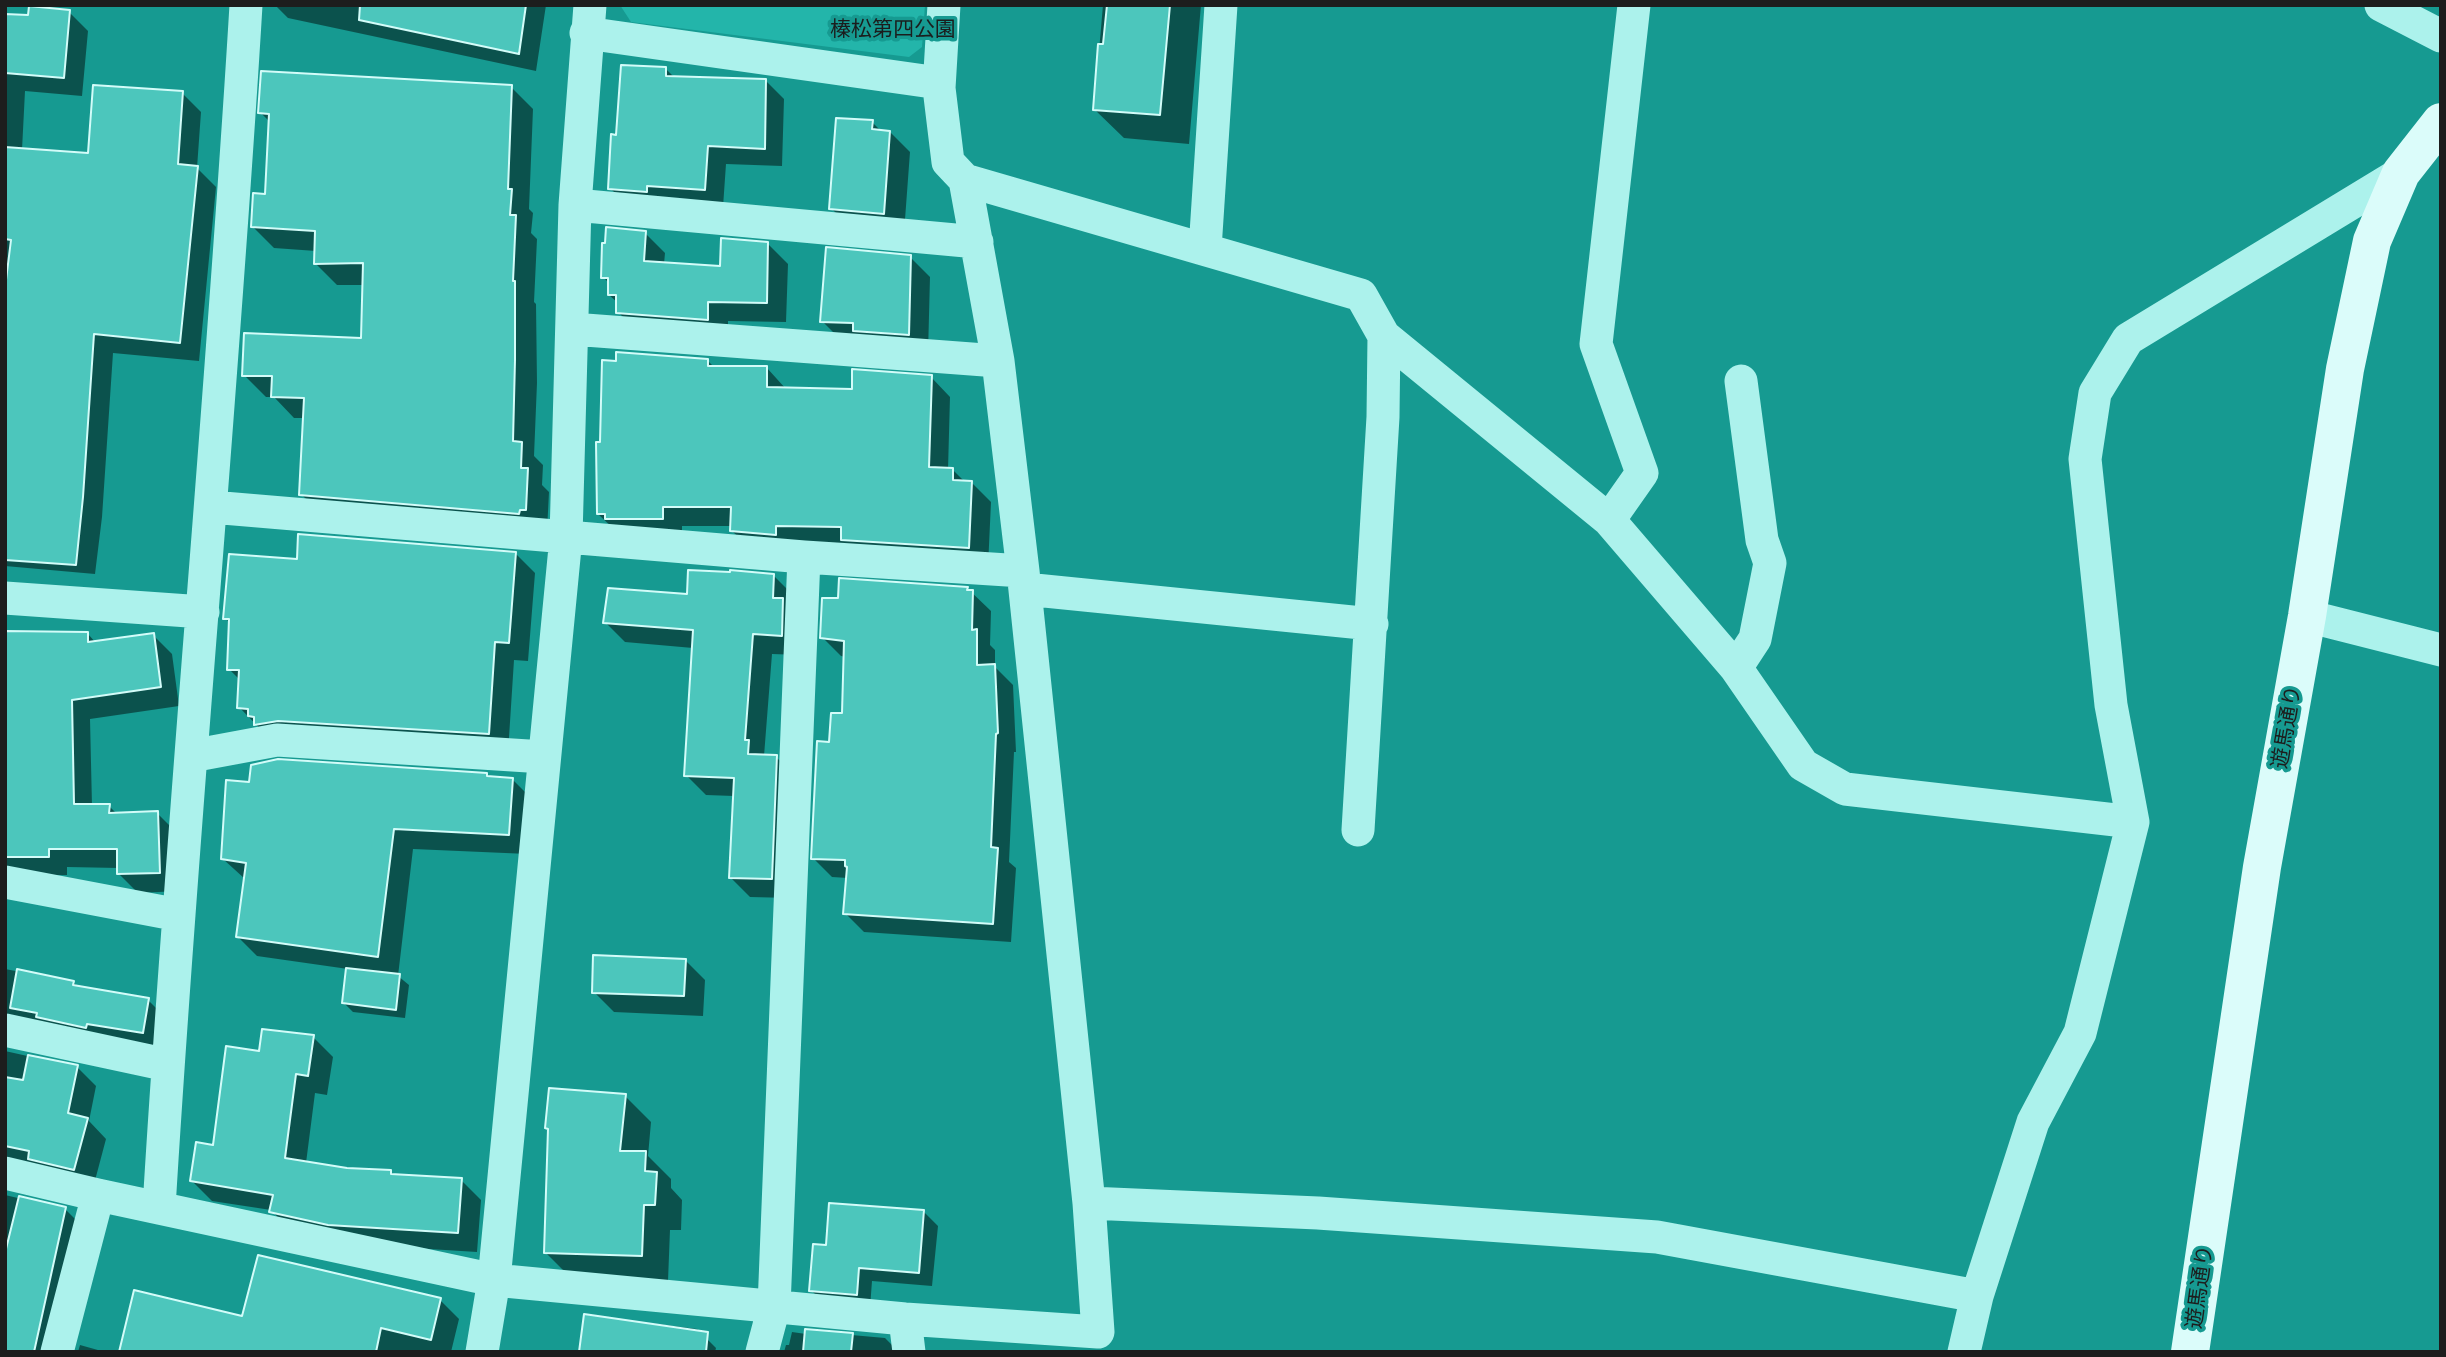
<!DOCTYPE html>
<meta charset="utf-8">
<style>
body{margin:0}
#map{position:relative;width:2446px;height:1357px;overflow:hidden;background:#169a91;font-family:Quicksand,sans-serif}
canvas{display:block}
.frame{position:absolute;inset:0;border:7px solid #1d1d1d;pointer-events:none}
</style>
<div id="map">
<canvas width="2446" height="1357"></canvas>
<div class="frame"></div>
</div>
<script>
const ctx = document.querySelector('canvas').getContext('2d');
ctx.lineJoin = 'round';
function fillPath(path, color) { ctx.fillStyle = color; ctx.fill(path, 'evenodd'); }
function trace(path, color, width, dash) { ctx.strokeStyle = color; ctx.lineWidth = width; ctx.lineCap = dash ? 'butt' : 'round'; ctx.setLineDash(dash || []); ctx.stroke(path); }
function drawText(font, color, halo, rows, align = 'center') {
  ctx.font = font + ' Quicksand,"Noto Sans JP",sans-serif'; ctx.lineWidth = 7; ctx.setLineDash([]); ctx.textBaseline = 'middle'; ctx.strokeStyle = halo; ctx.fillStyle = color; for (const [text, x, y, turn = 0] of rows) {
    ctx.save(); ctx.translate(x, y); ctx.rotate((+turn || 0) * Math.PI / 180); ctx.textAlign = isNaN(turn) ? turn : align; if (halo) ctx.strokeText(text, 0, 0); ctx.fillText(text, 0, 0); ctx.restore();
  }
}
fillPath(new Path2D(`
 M 620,5 L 925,5 L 922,47 L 909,57 L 631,22 Z`), '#23b5aa');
fillPath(new Path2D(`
 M 275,5 L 546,5 L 536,71 L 288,18 Z
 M 1103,5 L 1201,5 L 1189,144 L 1124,138 L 1094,109 Z
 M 69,12 L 88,31 L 82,96 L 25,91 L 22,150 L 89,155 L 182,93 L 201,112 L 197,168 L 216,187 L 199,361 L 113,353 L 102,517 L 95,574 L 5,566 L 5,16 L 30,17 Z
 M 666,69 L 675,78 L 766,81 L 784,99 L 782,166 L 726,164 L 723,207 L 628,206 L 610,188 L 618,136 Z
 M 511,87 L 533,109 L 529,209 L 533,213 L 531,233 L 537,239 L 534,302 L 536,304 L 537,383 L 534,456 L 543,465 L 542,485 L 549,492 L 547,531 L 323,516 L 301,494 L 305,418 L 294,418 L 274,397 L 266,397 L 244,375 L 363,340 L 365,285 L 337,285 L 315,263 L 316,251 L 274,248 L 252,226 L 267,196 L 271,123 L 260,112 Z
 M 872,122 L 881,131 L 890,132 L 910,152 L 904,233 L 851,228 L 831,208 Z
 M 645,233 L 665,253 L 664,264 L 722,268 L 768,244 L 788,264 L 786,322 L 728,321 L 728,339 L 638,332 L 618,312 L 618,303 L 609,295 L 610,284 L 603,277 Z
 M 910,257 L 930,277 L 928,354 L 842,341 L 822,321 Z
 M 707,360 L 715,368 L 767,368 L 786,389 L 854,390 L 931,377 L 950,397 L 948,470 L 953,470 L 965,482 L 971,482 L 991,502 L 988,567 L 752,550 L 732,531 L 732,526 L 682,526 L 682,537 L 618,533 L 598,514 Z
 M 516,554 L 535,573 L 528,661 L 514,660 L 508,753 L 274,743 L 239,707 L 240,680 L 229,669 L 230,623 L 225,618 L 298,561 Z
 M 773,575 L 793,595 L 801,655 L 772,654 L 764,756 L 776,757 L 796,777 L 791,898 L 750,897 L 730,877 L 734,796 L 706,795 L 686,775 L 693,648 L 625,642 L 605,622 L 689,596 Z
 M 967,588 L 991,611 L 990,645 L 995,650 L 995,667 L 1013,685 L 1016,752 L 1014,752 L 1009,862 L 1016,868 L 1011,942 L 864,932 L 845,913 L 848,878 L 832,877 L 813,858 L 831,743 L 844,714 L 846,657 L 841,656 L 822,637 Z
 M 5,633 L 88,634 L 96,643 L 153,635 L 172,654 L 179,706 L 90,719 L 92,806 L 109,806 L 117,814 L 157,813 L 176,832 L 179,891 L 138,893 L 119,874 L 119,868 L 67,867 L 67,875 L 5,876 Z
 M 486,774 L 490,778 L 512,779 L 532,799 L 528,854 L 413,849 L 398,976 L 409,985 L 405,1018 L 353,1012 L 344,1003 L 348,969 L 257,956 L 237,936 L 245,879 L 223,859 L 251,783 Z
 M 685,960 L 705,980 L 703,1016 L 614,1012 L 594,992 Z
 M 5,969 L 73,982 L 79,988 L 148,1000 L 167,1019 L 162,1051 L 5,1045 Z
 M 313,1037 L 333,1057 L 327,1095 L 315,1093 L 306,1163 L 347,1170 L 390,1171 L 395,1176 L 461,1180 L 481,1200 L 477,1252 L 349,1244 L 291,1231 L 271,1210 L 212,1201 L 192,1181 L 214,1147 L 261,1053 Z
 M 5,1051 L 77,1067 L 96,1086 L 89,1121 L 106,1139 L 93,1188 L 5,1188 Z
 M 625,1096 L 651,1122 L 648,1156 L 671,1179 L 671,1188 L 682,1200 L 681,1230 L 670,1230 L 668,1281 L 572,1279 L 546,1253 Z
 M 5,1195 L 65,1209 L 84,1228 L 59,1352 L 5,1352 Z
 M 924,1212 L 938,1226 L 932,1286 L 872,1281 L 870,1308 L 825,1304 L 811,1290 L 828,1247 Z
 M 440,1300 L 459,1319 L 451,1352 L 194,1352 L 243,1319 Z
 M 585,1315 L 697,1329 L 716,1348 L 715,1352 L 581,1352 Z
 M 807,1331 L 885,1338 L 899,1352 L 784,1352 L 786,1345 L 789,1345 L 792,1332 L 806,1334 Z
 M 80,1345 L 105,1352 L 78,1352 Z`), '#0007');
const building = new Path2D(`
 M 360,5 L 526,5 L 519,54 L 359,20 Z
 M 1107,5 L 1170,5 L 1160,115 L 1093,110 L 1098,44 L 1103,44 Z
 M 29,6 L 70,10 L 64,78 L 5,73 L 5,14 L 28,15 Z
 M 621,65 L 666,67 L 666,76 L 766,79 L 765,149 L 708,146 L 705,190 L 647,186 L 647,192 L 608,189 L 611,134 L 616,135 Z
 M 261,71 L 512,85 L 508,189 L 512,189 L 510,215 L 516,215 L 513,281 L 515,281 L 515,360 L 513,441 L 522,442 L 521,468 L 528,468 L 526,510 L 520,510 L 519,514 L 299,495 L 304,398 L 271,397 L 272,376 L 242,376 L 244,333 L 361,338 L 363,263 L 314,264 L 315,231 L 251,227 L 253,193 L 265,194 L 269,114 L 258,113 Z
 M 93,85 L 183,91 L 178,164 L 198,166 L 180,343 L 94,334 L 83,497 L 76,565 L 5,560 L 5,288 L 11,240 L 5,239 L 5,147 L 88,153 Z
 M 836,118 L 873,120 L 872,129 L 890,131 L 884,214 L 829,209 Z
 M 606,227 L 646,231 L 644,261 L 720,266 L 721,238 L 768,242 L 767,303 L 708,302 L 708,320 L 616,313 L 616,295 L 608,295 L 608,278 L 601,278 L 602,243 L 605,243 Z
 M 826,247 L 911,255 L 909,335 L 853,331 L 853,323 L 820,322 Z
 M 616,352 L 708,359 L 708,366 L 767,366 L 767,387 L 852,389 L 852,369 L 932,375 L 929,467 L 953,468 L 953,480 L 972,481 L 969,548 L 841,540 L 841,527 L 776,526 L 776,535 L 730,531 L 731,507 L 663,507 L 663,519 L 605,519 L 605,514 L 597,514 L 596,442 L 600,442 L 602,360 L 616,361 Z
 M 298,534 L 516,552 L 509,643 L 495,642 L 489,734 L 278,721 L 254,725 L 254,717 L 248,716 L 248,709 L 237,708 L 239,670 L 227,670 L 229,619 L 223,619 L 229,554 L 297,559 Z
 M 688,570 L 730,572 L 730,570 L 774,574 L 773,598 L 783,598 L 782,636 L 753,634 L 745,740 L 749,740 L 748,754 L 777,755 L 772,879 L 729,878 L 734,778 L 684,776 L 693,630 L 603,623 L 608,588 L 687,594 Z
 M 839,578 L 968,587 L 967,590 L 973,590 L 972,630 L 977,629 L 977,665 L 995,664 L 998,733 L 996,734 L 991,847 L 998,848 L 993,924 L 843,914 L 847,867 L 845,866 L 845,860 L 811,859 L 817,741 L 829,742 L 831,713 L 842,713 L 844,641 L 820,638 L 822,598 L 838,598 Z
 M 5,631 L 88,632 L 88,642 L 154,633 L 161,687 L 72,700 L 74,804 L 110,804 L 109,813 L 158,811 L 160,873 L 117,874 L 117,849 L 49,849 L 49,857 L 5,857 Z
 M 278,759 L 487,773 L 487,776 L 513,778 L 509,835 L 394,829 L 378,957 L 236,937 L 246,863 L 221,859 L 226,780 L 249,782 L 251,765 Z
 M 593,955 L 686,959 L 684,996 L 592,993 Z
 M 346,968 L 400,974 L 396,1010 L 342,1003 Z
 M 17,969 L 74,981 L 73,985 L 149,998 L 143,1033 L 87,1024 L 86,1028 L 36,1017 L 37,1013 L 10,1008 Z
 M 262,1029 L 314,1035 L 308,1076 L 296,1074 L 285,1158 L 347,1168 L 391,1170 L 391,1174 L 462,1178 L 458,1233 L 328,1225 L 269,1212 L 273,1195 L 190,1181 L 196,1142 L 213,1145 L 226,1046 L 259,1051 Z
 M 28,1055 L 78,1065 L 68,1113 L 88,1118 L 74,1170 L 28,1159 L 29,1151 L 5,1146 L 5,1077 L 23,1080 Z
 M 549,1088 L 626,1094 L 620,1151 L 646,1151 L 645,1171 L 657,1172 L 655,1205 L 644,1205 L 642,1256 L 544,1253 L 548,1129 L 545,1128 Z
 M 19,1196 L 66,1207 L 34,1352 L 5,1352 L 5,1253 Z
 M 829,1203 L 924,1210 L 919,1273 L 859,1268 L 857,1295 L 809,1291 L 813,1244 L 826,1245 Z
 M 258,1255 L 441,1298 L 431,1340 L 381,1328 L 376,1352 L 119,1352 L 134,1290 L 242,1316 Z
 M 584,1314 L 708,1332 L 706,1352 L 579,1352 Z
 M 805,1329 L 853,1333 L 851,1352 L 803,1352 Z`);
fillPath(building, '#4cc6bc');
trace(building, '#d3fcf9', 2);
trace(new Path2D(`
 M 944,5 L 939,88 L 948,162 L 965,180 L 1361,295 L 1384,336 L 1609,520 L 1736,668 L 1803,765 L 1845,789 L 2133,822
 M 2381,5 L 2441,36
 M 586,33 L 939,83
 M 575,205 L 977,242
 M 1205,249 L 1221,5
 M 572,329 L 998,361
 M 211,507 L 804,557 L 1023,571
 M 1609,520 L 1642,473 L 1596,344 L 1634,5
 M 1025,589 L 1372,624
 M 5,598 L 203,612
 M 2307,616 L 2441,650
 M 1736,668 L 1755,639 L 1770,563 L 1762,540 L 1741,381
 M 191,756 L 277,740 L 544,757
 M 1358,830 L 1383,417 L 1384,336
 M 5,882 L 179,915
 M 5,1030 L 168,1065
 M 5,1173 L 98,1195 L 494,1280 L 905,1319 L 1098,1332 L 1089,1203 L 1023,571 L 998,361 L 965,180
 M 1089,1203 L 1318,1213 L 1657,1237 L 1977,1296
 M 159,1208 C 183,807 222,406 246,5
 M 905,1319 L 909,1352
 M 57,1352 L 98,1195
 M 482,1352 L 494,1280 L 566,537 L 575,205 L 590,5
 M 762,1352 L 774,1307 L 804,557
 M 1964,1352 L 1977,1296 L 2033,1122 L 2080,1033 L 2133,822 L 2111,705 L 2085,459 L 2095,393 L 2128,339 L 2401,173`), '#acf2ec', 33);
trace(new Path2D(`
 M 2190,1352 L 2262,867 L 2307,616 L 2345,369 L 2372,241 L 2401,173 L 2441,122`), '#dbfcfa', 38);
drawText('21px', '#1b1d1d', '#169a91', [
 ["榛松第四公園",893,30]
]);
drawText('21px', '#1d1d1d', '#169a91', [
 ["遊馬通り",2287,727,-80],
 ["遊馬通り",2200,1287,-82]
]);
</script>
